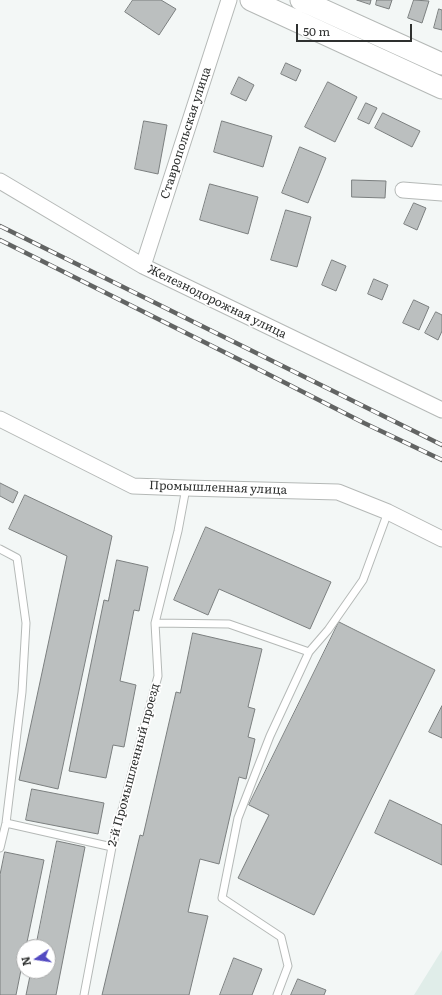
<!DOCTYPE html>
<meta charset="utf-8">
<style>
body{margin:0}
#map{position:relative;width:442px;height:995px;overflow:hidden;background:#f3f7f6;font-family:Literata,serif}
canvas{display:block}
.north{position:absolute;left:16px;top:939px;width:40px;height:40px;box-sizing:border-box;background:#fff;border:1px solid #abacac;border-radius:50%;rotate:257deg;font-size:11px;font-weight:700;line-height:16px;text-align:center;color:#2e302f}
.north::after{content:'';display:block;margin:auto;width:14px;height:18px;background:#5249c1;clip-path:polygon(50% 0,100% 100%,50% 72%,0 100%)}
.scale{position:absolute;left:296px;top:24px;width:116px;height:18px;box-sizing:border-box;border:2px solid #2e302f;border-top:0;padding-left:5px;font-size:12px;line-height:14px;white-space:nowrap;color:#2e302f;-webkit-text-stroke:3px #fff;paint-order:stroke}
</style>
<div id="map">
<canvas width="442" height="995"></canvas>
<div class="north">N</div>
<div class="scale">50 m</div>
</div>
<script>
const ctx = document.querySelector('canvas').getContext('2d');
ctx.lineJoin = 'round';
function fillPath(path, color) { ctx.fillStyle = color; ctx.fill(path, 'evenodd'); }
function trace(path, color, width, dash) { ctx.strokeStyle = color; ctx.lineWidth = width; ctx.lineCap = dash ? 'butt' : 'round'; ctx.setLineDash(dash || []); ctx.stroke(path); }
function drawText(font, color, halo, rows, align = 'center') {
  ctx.font = font + ' Literata,serif'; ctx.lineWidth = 3.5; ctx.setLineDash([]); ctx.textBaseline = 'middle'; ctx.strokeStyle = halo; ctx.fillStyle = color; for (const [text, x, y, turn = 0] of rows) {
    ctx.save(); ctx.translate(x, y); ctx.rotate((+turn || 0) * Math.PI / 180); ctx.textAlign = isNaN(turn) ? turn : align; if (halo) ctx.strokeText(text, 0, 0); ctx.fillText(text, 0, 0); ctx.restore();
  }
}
fillPath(new Path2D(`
 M 442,950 L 442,995 L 414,995 Z`), '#e0ede9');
const building = new Path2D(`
 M 133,0 L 161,0 L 176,9 L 159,35 L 125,12 Z
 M 357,0 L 371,0 L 370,4 Z
 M 377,0 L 392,0 L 389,9 L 376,5 Z
 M 414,0 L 429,1 L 422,23 L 408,18 Z
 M 439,9 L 442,10 L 442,30 L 434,28 Z
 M 286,63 L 301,70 L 296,81 L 281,74 Z
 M 239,77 L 254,85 L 246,101 L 231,94 Z
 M 328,82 L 357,97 L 335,142 L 305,127 Z
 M 366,103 L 377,108 L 369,124 L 358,119 Z
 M 383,113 L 420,131 L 412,147 L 375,128 Z
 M 144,121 L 167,125 L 158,174 L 135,169 Z
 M 222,121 L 272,136 L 263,167 L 214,152 Z
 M 300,147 L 326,158 L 308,203 L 282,193 Z
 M 352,180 L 386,181 L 385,198 L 352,197 Z
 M 210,184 L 258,197 L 248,234 L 200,220 Z
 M 414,203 L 426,208 L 417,230 L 404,224 Z
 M 286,210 L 311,217 L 297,267 L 271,260 Z
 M 332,260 L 346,266 L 336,291 L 322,285 Z
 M 374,279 L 388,285 L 382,300 L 368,294 Z
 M 414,300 L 429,307 L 419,330 L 403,323 Z
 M 436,312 L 442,315 L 442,331 L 438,340 L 425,333 Z
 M 0,483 L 18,492 L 13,503 L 0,496 Z
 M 25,495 L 112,536 L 58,789 L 19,780 L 67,556 L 9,529 Z
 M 206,527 L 331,582 L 310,629 L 219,589 L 208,615 L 174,600 Z
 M 117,560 L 148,567 L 139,611 L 134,610 L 120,681 L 136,685 L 124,747 L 113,745 L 106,778 L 69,771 L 104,600 L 108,601 Z
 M 339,622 L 435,670 L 314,915 L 238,878 L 269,815 L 249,805 Z
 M 193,633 L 262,649 L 248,707 L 255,709 L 248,737 L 255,739 L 246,779 L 239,777 L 219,864 L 200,859 L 188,912 L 208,916 L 189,995 L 102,995 L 140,835 L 143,836 L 176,692 L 180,693 Z
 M 442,706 L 442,738 L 429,732 Z
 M 32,789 L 104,803 L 98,834 L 26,820 Z
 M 390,800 L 442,825 L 442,865 L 375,833 Z
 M 57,841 L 85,847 L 56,995 L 26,995 L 31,971 L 48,971 L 48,947 L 36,947 Z
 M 5,852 L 44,860 L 26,947 L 24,947 L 24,955 L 16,995 L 0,995 L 0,875 Z
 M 234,958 L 262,969 L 252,995 L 220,995 Z
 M 298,979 L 326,990 L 324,995 L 291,995 Z`);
fillPath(building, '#bbbfbf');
trace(building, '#7b7f7f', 1);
const lane = new Path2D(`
 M 0,549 L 17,558 L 26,623 L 22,692 L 6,823 L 0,848
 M 155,623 L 229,624 L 309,652 L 328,630 L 363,580 L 388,512
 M 6,823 L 112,847
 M 84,995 L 112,847 L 158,676 L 155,623 L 178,531 L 186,488
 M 277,995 L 288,966 L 281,937 L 222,898 L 238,818 L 270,736 L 309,652`);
const street = new Path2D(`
 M 0,181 L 143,266 L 442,410
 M 403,190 L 442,193
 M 143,266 L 229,0
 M 0,419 L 133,486 L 186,488 L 338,492 L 388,512 L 442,539`);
const secondary = new Path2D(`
 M 251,0 L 442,88
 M 301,0 L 442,64`);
trace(lane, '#b5b9b7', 9);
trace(street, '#b5b9b7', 17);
trace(secondary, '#b5b9b7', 23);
trace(lane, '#fff', 7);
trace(street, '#fff', 15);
trace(secondary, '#fff', 21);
const rail = new Path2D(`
 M 0,226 L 442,445
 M 0,240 L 254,367 L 364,423 L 442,460`);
trace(rail, '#626463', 4.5);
trace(rail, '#fff', 3, [9]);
drawText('12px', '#2e302f', '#fff', [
 ["Ставропольская улица",186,133,-72],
 ["Железнодорожная улица",217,302,26],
 ["Промышленная улица",218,488,2],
 ["2-й Промышленный проезд",134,765,-75]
]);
</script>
